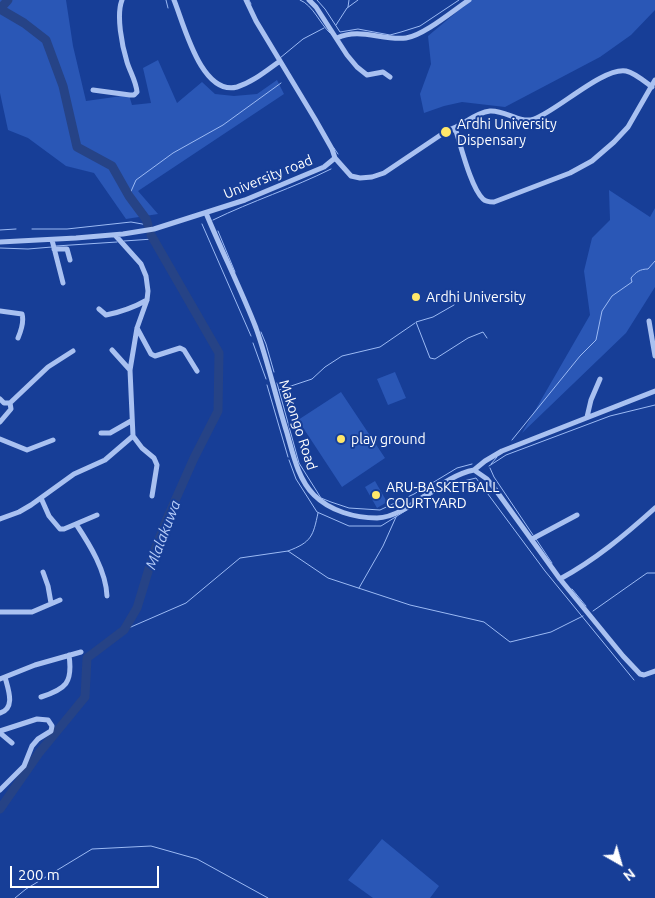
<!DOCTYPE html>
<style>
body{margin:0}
#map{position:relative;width:655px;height:898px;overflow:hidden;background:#173e97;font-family:Ubuntu,sans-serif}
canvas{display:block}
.north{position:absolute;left:595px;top:838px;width:50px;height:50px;-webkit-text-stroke:4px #173e97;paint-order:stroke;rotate:142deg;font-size:14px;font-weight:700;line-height:20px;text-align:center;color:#fff}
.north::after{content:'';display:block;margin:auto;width:18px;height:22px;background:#fff;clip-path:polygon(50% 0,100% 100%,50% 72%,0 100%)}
.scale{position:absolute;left:10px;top:866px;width:149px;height:22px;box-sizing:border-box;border:2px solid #fff;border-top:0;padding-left:6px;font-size:15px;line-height:18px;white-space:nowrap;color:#fff;-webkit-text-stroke:4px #173e97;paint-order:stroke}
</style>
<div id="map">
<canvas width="655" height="898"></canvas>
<div class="north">N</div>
<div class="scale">200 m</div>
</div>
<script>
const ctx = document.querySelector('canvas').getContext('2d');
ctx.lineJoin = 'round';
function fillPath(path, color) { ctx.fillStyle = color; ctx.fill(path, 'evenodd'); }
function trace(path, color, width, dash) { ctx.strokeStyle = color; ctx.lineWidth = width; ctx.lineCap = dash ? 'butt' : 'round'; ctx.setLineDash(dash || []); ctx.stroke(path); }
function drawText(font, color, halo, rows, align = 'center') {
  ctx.font = font + ' Ubuntu,sans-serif'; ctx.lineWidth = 4; ctx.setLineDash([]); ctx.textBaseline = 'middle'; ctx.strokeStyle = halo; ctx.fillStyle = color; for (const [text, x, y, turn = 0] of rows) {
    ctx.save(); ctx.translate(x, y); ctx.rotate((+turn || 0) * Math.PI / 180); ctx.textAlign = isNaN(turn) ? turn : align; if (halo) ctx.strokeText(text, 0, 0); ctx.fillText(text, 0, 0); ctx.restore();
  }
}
fillPath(new Path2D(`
 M 0,0 L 66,0 L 73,46 L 86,101 L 129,95 L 132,105 L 151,103 L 143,68 L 158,60 L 177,103 L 202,82 L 215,94 L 234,96 L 257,94 L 277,80 L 284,94 L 138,191 L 158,214 L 126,219 L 94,173 L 66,166 L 28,138 L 8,130 L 0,93 Z
 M 471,0 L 655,0 L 655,10 L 631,35 L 600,57 L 505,107 L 462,102 L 444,106 L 424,113 L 420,94 L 431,64 L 428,36 Z
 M 609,190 L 650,217 L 655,208 L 655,287 L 626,333 L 522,433 L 590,315 L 584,271 L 592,238 L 610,220 Z
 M 395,372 L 406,398 L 388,405 L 377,379 Z
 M 341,392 L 385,458 L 342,487 L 298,420 Z
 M 375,481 L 387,502 L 377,508 L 365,487 Z
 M 382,839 L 439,886 L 430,898 L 373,898 L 348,880 Z`), '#2a57b6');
trace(new Path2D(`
 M 166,0 L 168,8
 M 249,0 L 251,4
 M 300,0 C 313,5 320,24 330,33
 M 317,0 L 325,9 L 340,32 L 358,29 L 390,35 L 401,32 L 420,26 L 459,0
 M 348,7 L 349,0
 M 336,25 L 347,8 L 358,0
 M 280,58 L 303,39 L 324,28
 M 334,148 L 338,154
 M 129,196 L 136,180 L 173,153 L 223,125 L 281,83
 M 213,220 C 252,201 293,188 331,169
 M 202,224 L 251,336
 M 32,229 L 67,229 L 131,222 L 148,225
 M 0,230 L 16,229
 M 218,231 L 235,272
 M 124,241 L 153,239
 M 56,246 L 117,242
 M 0,248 L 28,249 L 52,247
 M 454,305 L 433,317 L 416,322 L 430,358 L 435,359 L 468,338 L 483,332 L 487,338
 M 261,332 L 266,344 L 274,372
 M 253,343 L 266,379
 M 277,383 L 299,463 L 321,498 L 331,502 L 349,508 L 380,510 L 414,494 L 457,468 L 472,464
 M 267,385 L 288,457
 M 279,390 L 312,379 L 325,367 L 342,356 L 380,347 L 415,323
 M 512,440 L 580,356 L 596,340 L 602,311 L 612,296 L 632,282 L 631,278 C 636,272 640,269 648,269 L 655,261
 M 289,460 L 296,479 L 317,512 L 349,526 L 381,526 L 447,485 L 476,478 L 545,571 L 634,680
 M 491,464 L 497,457
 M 489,466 L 506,455 L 610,416 L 655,405
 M 490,468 L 494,477 L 533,535
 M 536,539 L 552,563
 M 288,551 C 312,542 313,536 318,513
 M 359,588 L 383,546 L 396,517
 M 572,589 L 586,606
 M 593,611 L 647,573 L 655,573
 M 124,630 L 186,603 L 240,558 L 288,551 L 328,578 L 410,605 L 484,622 L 510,642 L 551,632 L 583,616
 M 15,898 L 26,889 L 92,849 L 151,846 L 197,859 L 268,898`), '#9cbaf4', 1);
trace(new Path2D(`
 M 8,0 L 0,9 L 24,23 L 46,40 L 63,86 L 77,147 L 112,166 L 129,196 L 146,219 L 148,225
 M 0,809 L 39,753 L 85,697 L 87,658 L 124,630 L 137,608 L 154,552 L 166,521 L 194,458 L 218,411 L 219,353 L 151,235`), '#264386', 9);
trace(new Path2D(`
 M 174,0 C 184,24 201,96 237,87 C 253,82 266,71 280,61
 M 246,0 L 256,21 L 315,119 L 332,149 L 335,158 L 351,176 L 360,178 L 372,177 L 384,173 L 448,130 C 462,127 473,113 490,111 C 506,110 519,124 534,119 C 557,111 603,67 626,71 C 635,73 644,81 652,87
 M 309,0 L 316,7 L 347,55 L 357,67 L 367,75 L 383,72 L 390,77
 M 337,38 C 360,27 382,41 406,38 C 423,36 454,10 469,0
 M 93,90 L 130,95 L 134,95 L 137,92 C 136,81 130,72 127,62 C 122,46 116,15 122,0
 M 452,129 L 456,131 C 461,146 471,188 483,199 C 486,202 490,202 494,202 L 570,173 L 592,161 L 614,142 L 628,127 L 655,80
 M 206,213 C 222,252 241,289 256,328 C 268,362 276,398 287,433 C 293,454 298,479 314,495 C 330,511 355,518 377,518 C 409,517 440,476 474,470 L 487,479 L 495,489 L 560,579 L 623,656 L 640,674 L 644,675 L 655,671
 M 52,240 L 63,283
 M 0,242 L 76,238 L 123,234 L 154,229 L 245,200 L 324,167 L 335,158
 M 54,249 L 67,249 L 70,260
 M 99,309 L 106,315 C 121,312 133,308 147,300
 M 0,311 L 22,314 C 24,321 21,331 18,338
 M 649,321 L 655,356
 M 137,328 L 151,354 L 155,356 L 180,348 L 184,350 L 197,371
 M 112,350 L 130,370
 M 0,399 L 4,403 L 10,403 L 48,367 L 73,351
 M 587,417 L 591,400 L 600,379
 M 0,422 L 11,409 L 10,403
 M 101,433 L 110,433 L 131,421
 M 133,436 L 142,448 L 154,458 L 157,465 L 152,496
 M 0,439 L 27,450 L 53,440
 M 474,470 L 485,461 L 502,451 L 655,391
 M 41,498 L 49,516 L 60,529 L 64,529 L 97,515
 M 0,519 L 19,512 L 31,505 L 74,474 L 105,460 L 133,436 L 130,370 L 137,328 L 147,300 L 148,291 L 146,276 L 141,264 L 115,235
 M 76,524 C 90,545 106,571 107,596
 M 532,539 L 577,515
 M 43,572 L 48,586 L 51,603
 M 560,579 C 595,560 625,535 655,508
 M 0,612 L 32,612 L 60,600
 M 0,679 L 35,665 L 81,652
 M 41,697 C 66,689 73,683 69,655
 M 0,713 C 16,708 8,689 5,677
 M 0,731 L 37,719 L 48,720 L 52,726 L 51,731 L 38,739 L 32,746 L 24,766 L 0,790
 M 0,733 L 12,743`), '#a9c1f1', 5);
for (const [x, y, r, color] of [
 [446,132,6,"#ffe76a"],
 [416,297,5,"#ffe76a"],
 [341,439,5,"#ffe76a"],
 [376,495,5,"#ffe76a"]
]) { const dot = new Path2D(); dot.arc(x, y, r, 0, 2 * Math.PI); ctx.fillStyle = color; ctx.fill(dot); trace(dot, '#173e97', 2); }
drawText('14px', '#fff', '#173e97', [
 ["Ardhi University",457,124],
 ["Dispensary",457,140],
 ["Ardhi University",426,297],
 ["play ground",351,439],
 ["ARU-BASKETBALL",386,487],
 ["COURTYARD",386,503]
], 'left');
drawText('14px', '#fff', '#173e97', [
 ["University road",268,177,-22],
 ["Makongo Road",298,425,72]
]);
drawText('italic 15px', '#b6ccf8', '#173e97', [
 ["Mlalakuwa",163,535,-69]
]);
</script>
